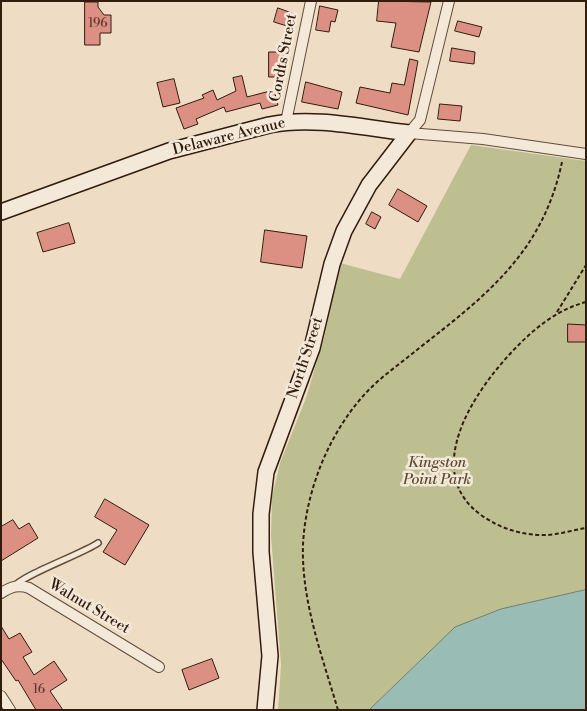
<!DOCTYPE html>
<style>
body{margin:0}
#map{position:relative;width:587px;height:711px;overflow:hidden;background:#eeddc4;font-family:"Libre Bodoni",serif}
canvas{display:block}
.frame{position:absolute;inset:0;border:2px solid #321c0e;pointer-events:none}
</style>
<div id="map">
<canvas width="587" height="711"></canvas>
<div class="frame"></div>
</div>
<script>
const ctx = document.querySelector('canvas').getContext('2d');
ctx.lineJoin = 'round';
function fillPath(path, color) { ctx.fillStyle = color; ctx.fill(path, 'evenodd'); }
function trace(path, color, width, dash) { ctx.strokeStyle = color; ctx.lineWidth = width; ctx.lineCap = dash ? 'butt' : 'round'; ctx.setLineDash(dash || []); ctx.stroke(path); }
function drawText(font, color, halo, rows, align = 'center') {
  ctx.font = font + ' "Libre Bodoni",serif'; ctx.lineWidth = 5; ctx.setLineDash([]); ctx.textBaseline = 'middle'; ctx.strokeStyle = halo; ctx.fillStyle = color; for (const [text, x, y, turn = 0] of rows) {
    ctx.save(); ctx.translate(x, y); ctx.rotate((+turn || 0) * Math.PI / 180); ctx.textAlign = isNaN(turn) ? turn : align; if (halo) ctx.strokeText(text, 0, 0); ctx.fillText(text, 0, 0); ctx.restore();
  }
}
fillPath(new Path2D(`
 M 471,145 L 586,161 L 586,590 L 501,609 L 455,627 L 369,710 L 278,710 L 281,665 L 271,536 L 272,497 L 280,463 L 306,398 L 324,338 L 340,263 L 400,279 Z`), '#bdbf91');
const water = new Path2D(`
 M 586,590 L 586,710 L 369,710 L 455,627 L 501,609 Z`);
fillPath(water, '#99bcb4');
trace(water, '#707c72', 1);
const building = new Path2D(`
 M 379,1 L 431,2 L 419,52 L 391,47 L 396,23 L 377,21 Z
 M 85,2 L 98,2 L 98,7 L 104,15 L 111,15 L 111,33 L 100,33 L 100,45 L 85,45 Z
 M 320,6 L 338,10 L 335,22 L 331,21 L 329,32 L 316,30 Z
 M 278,8 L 292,13 L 287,26 L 274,22 Z
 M 458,21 L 482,27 L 479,37 L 455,31 Z
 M 452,48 L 475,52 L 474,64 L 450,61 Z
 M 269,52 L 283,52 L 283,77 L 269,77 Z
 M 410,59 L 418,61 L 408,115 L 356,103 L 360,87 L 390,93 L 392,83 L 404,85 Z
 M 242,76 L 247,97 L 274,90 L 278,105 L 262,109 L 260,103 L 226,112 L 224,107 L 196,119 L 198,124 L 184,129 L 176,108 L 204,98 L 202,95 L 213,90 L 217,100 L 236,91 L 233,78 Z
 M 174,79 L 180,103 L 163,107 L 157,83 Z
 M 306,82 L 342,92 L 338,109 L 302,102 Z
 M 440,104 L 462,106 L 460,121 L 438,119 Z
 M 398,189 L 427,206 L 418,222 L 389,205 Z
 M 372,212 L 381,217 L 375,229 L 366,224 Z
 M 69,223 L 75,243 L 43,252 L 37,233 Z
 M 265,230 L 307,236 L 302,268 L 261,262 Z
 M 568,324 L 586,325 L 586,342 L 568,342 Z
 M 105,499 L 149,525 L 125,565 L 103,552 L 117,530 L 95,517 Z
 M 13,520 L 19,529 L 29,523 L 38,538 L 1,561 L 1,527 Z
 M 1,626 L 9,639 L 20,633 L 32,652 L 23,657 L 34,675 L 54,661 L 67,680 L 50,691 L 63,710 L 36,710 L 18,680 L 16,681 L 1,659 Z
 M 212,659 L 219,678 L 189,690 L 182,670 Z`);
fillPath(building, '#dc9083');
trace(building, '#321c0e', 1);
const lane = new Path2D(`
 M 14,587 C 20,576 82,554 98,543`);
const street = new Path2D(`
 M 286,122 L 311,1
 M 409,133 L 483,139 L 586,154
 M 409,133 L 420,120 L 449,1
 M 1,593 C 11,587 18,584 29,588 L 159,667
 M 1,696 L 10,710`);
const secondary = new Path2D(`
 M 1,212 L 169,151 L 269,125 C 314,116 364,128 409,133
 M 265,710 L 270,656 L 261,552 L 261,514 L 266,472 L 312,348 L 332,264 L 344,231 L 369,185 L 409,133`);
trace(lane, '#614c3c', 8);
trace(street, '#614c3c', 12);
trace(secondary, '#321c0e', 18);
trace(new Path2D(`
 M 586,302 C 555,310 530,332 509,355 C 472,395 422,472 481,515 C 501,529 521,535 545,535 C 558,535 573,530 586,528
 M 557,312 L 586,265
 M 338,710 C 322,656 301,600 303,544 C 306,491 328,435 364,395 C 379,378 400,364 418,349 C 487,295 543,252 562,162`), '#321c0e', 2, [4, 2.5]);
trace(lane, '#f4e9d9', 5);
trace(street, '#f4e9d9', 10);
trace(secondary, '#f4e9d9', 15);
drawText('12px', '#5c392b', null, [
 ["196",98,24],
 ["16",39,690]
]);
drawText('15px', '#321c0e', '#f4e9d9', [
 ["Cordts Street",284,58,-79],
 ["Delaware Avenue",229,137,-14],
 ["North Street",306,358,-72],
 ["Walnut Street",89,607,31]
]);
drawText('italic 15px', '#5c4d35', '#f4e9d9', [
 ["Kingston",437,463],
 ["Point Park",437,480]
]);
</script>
